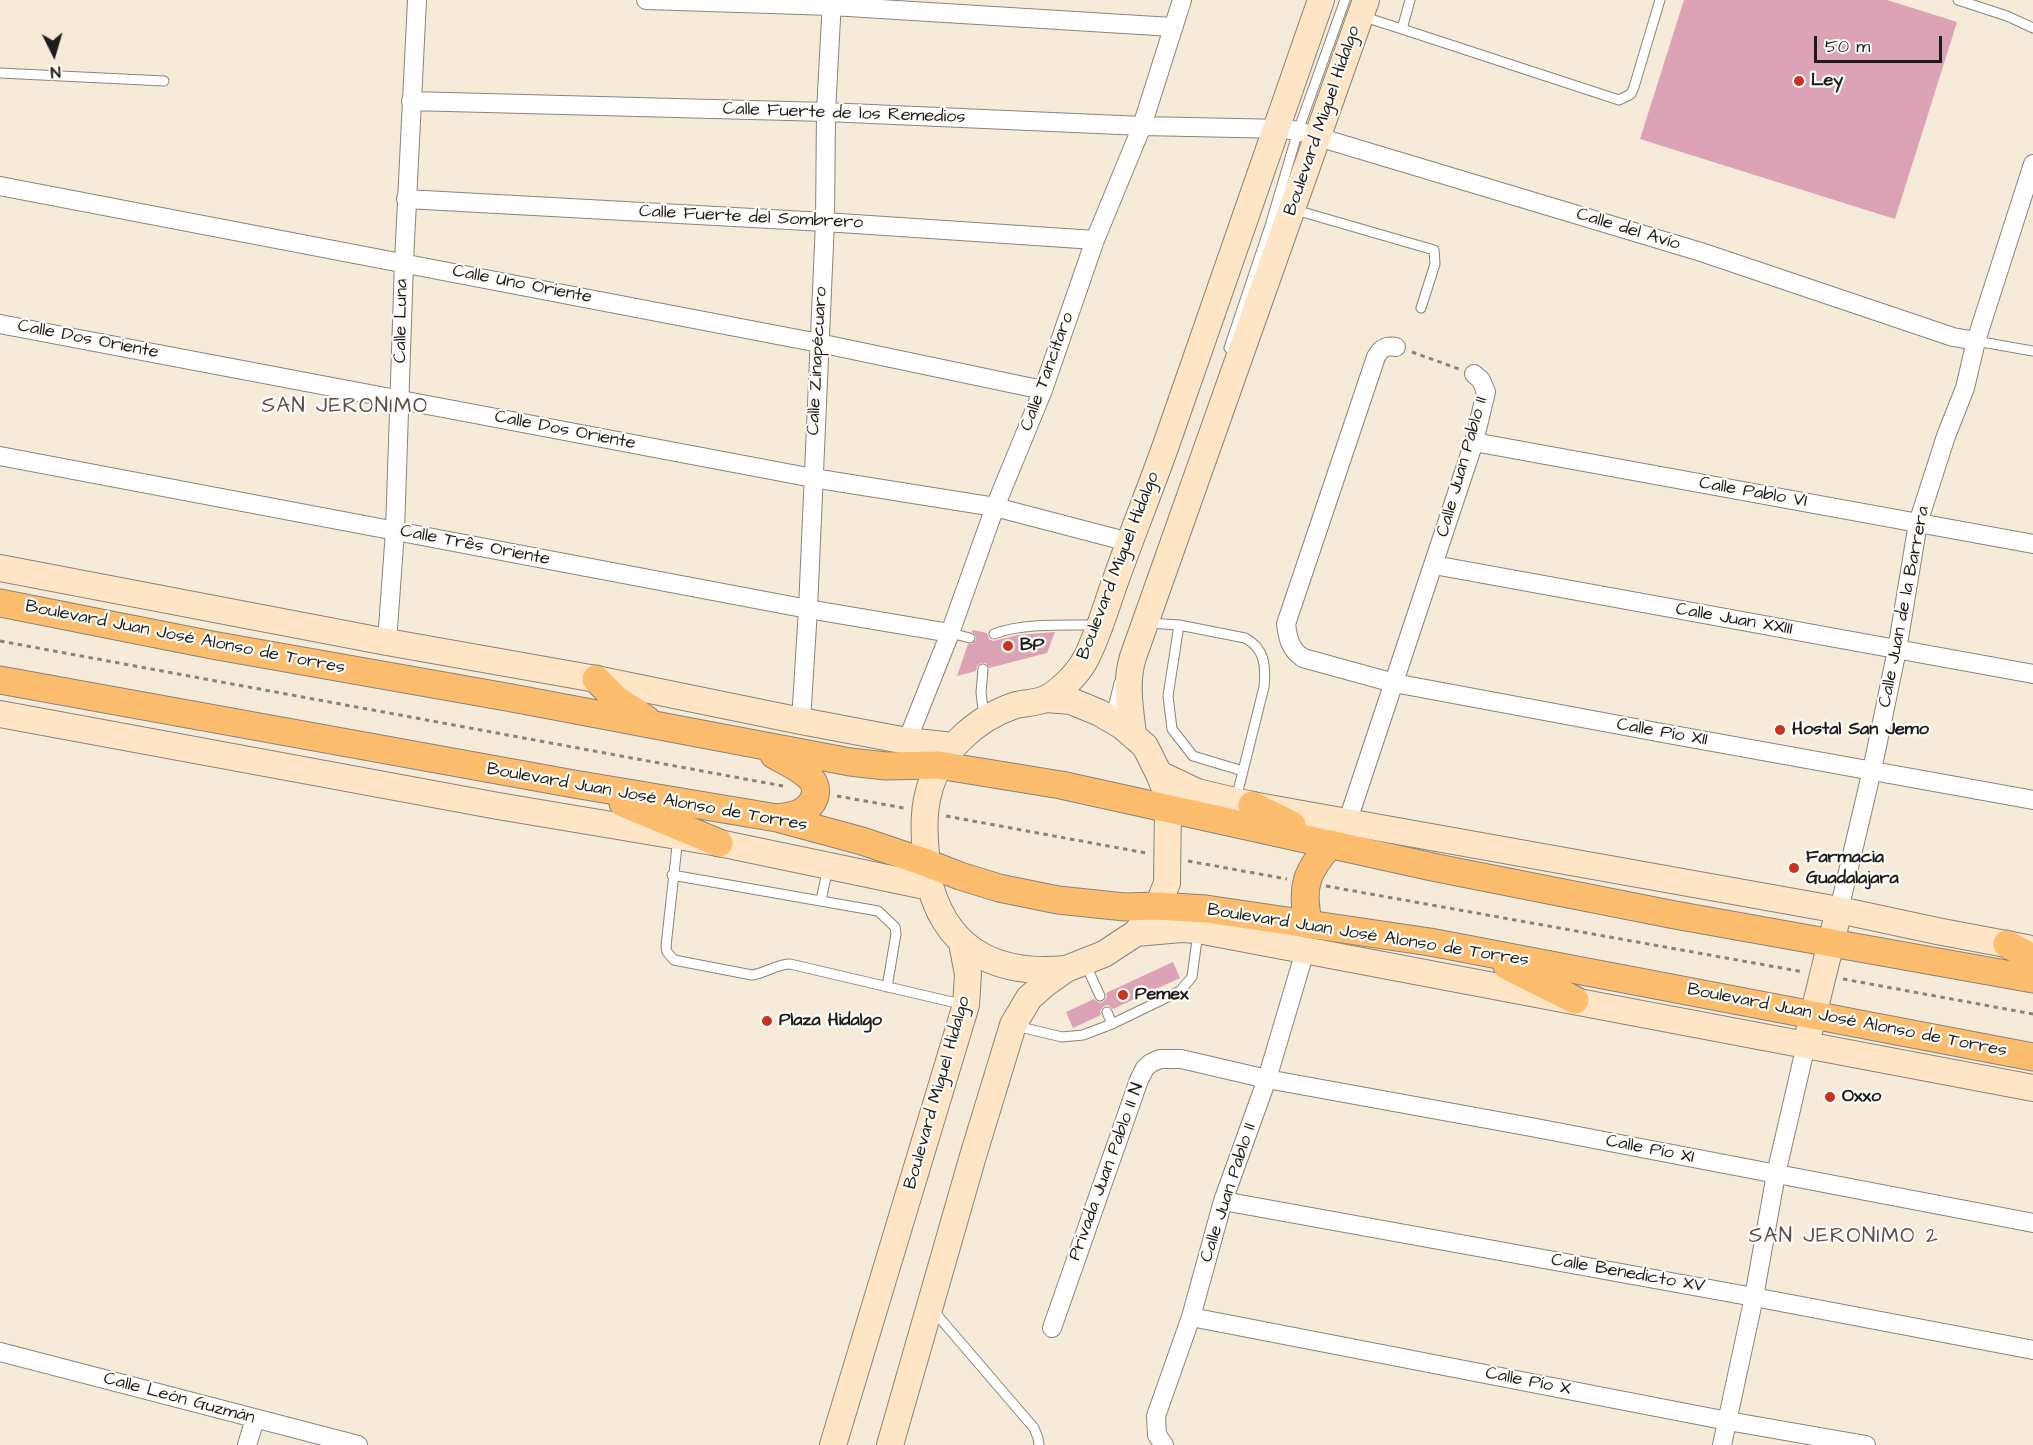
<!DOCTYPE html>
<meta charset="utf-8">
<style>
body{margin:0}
#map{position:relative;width:2033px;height:1445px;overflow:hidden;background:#f6ebd8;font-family:"Architects Daughter",sans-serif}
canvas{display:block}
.north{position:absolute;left:24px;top:24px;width:60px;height:60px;-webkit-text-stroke:4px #fdfcf7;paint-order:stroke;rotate:175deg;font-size:16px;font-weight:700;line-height:24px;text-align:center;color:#1c1c1c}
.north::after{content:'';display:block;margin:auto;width:21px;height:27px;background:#1c1c1c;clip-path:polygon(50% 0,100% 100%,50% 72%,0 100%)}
.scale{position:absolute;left:1814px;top:36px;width:128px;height:27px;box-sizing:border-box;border:3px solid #1c1c1c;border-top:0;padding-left:8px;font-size:18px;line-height:21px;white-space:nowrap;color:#1c1c1c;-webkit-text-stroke:4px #fdfcf7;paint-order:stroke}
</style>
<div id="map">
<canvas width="2033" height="1445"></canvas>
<div class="north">N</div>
<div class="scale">50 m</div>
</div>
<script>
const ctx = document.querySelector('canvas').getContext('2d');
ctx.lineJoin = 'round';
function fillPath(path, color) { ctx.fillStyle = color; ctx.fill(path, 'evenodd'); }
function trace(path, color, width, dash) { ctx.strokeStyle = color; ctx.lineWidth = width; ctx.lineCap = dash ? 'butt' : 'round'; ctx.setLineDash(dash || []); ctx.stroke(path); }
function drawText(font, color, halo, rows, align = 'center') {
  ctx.font = font + ' "Architects Daughter",sans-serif'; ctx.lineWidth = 4.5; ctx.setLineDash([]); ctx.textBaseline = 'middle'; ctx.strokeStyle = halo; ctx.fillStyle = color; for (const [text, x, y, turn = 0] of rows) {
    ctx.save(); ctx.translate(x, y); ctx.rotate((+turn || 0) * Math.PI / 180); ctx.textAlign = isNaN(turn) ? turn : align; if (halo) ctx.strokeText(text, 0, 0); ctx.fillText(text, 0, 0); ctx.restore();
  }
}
fillPath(new Path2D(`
 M 1684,0 L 1887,0 L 1957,22 L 1895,219 L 1640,139 Z
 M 973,630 L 987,633 L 989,639 L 993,641 L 1018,635 L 1055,632 L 1047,653 L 989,668 L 986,663 L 981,663 L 977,666 L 976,671 L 957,676 L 968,644 L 972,644 L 976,640 L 976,636 L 972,632 Z
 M 1173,962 L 1180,978 L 1113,1009 L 1108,1005 L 1104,1006 L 1100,1011 L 1101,1015 L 1073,1028 L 1066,1012 L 1094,999 L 1099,1003 L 1103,1002 L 1107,997 L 1106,993 Z`), '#dca2b6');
const lane = new Path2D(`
 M 1410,0 L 1402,29 L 1619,100 L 1631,94 L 1634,87 L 1660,0
 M 1958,0 L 2007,16 L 2033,28
 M 1361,16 L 1402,29
 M 0,73 L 164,81
 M 1292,209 L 1434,250 L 1435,264 L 1421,308
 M 1976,341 L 2033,351
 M 1229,348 L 1270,226 L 1298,131 L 1345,0
 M 1148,623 L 1179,625 L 1245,638 C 1265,648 1266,667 1264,687 L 1236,799
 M 1179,625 L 1168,696 L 1172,729 L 1193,756 L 1243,771
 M 950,633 L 970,638
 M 994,634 C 1021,623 1067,625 1097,625
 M 983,669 L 981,692 L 984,718
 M 1111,716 L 1119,683
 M 678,837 L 666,946 L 667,952 L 674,960 L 752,975 C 766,973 777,964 790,964 L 965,1005
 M 672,875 L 878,911 L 895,927 L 896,934 L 887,987
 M 821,900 L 828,868
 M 1085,963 L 1100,996
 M 1107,1012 L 1112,1024
 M 1016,1026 L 1062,1037 L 1083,1035 L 1112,1024 L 1180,991 L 1192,977 L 1198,932
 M 932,1309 L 1034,1428 L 1038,1438 L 1039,1445`);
const street = new Path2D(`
 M 646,0 L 832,6 L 1172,27
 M 411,101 L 826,112 L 1142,126 L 1284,129 L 1298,131 L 1701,252 L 1953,337 L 1976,341
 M 0,186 L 819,343 L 1043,390
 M 406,199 L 825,222 L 1095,240
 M 0,324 L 813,478 L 995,507 L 1129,542
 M 1396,347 C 1386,345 1381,348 1376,357 L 1286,624 C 1288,639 1290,649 1303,658 L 1394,683 L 1657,732 L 2033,800
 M 1474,442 L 2033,544
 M 0,456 L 808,609 L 950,633
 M 1434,565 L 2033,674
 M 387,642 L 395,531 L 404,262 L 417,0
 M 801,721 L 808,609 L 825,222 L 826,112 L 832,0
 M 907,741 L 950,633 L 995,507 L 1043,390 L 1095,240 L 1142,126 L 1182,0
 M 1347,823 L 1474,442 L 1486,392 L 1481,380 L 1474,374
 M 1839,910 L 1872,770 L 1897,650 L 1918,523 L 1946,436 L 1965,388 L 1976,341 L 2033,164
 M 1223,1201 L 1754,1297 L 2033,1350
 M 1191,1317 L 1728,1421 L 1866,1445
 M 1052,1328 L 1139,1080 L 1145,1068 L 1151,1063 L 1160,1059 L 1181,1059 L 1267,1079 L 1531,1127 L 2033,1223
 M 0,1352 L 358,1445
 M 247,1445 L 255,1419
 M 1164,1445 L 1157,1435 L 1156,1416 L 1191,1317 L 1223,1201 L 1267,1079 L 1305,951
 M 1722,1445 L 1754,1297 L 1776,1174 L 1806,1045`);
const secondary = new Path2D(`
 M 0,568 L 387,642 L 596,679 L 801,721 L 907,741 L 953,746
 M 0,714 L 498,806 L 719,843 L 930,887
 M 1133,734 C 1130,708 1125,683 1133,657 L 1366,0
 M 1159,774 L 1197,792 L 1252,805 L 1839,910 L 1937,931 L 2027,948
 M 1136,933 L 1181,929 L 1198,930 L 2033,1088
 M 1066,969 C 1002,975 951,955 931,889 C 927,878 927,866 926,854 C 924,834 923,814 928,795 C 937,753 976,718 1016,705 C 1025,703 1036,703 1045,699 C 1058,694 1077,674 1084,662 C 1098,637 1106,606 1116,579 C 1132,534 1150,490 1166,445 C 1218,297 1270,149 1321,0
 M 1808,1036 L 1839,910
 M 833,1445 L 966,1005 L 968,974 L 962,943
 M 890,1445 L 973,1156 L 1013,1025 L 1029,998 L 1046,983 L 1066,969 L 1104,954 L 1136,933 L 1158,906 L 1167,883 L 1168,809 L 1166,791 L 1159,774 L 1145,746 L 1122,726 L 1100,713 L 1071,701 L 1046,699`);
const primary = new Path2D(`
 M 0,603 L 212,645 L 512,698 L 850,762 L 886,766 L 938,765 L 1061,785 L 1437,868 L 1675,915 L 2033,979
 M 596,679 L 616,699 L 646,719
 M 0,680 L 574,784 L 777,818 L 862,841 L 927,863 L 960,876 L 999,888 L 1058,900 L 1125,907 L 1158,906 L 1206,909 L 1430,942 L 2033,1057
 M 774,755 C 785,761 798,767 807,775 C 822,787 816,804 800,813 C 793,816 785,817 777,818
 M 623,803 L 719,843
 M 1252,805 L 1292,825
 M 1309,925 C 1300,888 1306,871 1331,844
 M 2007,944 L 2033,958
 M 1507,966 L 1575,1000`);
trace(lane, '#89847a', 11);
trace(street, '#89847a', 20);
trace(secondary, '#89847a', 28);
trace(primary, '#89847a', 29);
trace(new Path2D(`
 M 1412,352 L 1459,369
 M 0,641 L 783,786
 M 837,796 L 904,808
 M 946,816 L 1146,853
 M 1188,861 L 1287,879
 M 1326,886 L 1804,972
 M 1843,979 L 2033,1014`), '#89847a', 3, [4.5, 4.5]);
trace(lane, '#fff', 9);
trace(street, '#fff', 18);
trace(secondary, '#fee5c5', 26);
trace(primary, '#fcbd6f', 27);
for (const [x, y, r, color] of [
 [1799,81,6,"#c8321e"],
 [1008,646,6,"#c8321e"],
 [1780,730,6,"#c8321e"],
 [1794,868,6,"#c8321e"],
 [1123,995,6,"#c8321e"],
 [767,1021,6,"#c8321e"],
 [1830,1097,6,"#c8321e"]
]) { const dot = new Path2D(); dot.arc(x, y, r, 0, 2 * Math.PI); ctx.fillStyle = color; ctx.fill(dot); trace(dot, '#fdfcf7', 2); }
drawText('bold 18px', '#1c1c1c', '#fdfcf7', [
 ["Ley",1811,81],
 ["BP",1020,646],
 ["Hostal San Jemo",1792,730],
 ["Farmacia",1806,858],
 ["Guadalajara",1806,879],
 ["Pemex",1135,995],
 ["Plaza Hidalgo",779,1021],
 ["Oxxo",1842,1097]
], 'left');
drawText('18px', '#1c1c1c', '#fdfcf7', [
 ["Calle Fuerte de los Remedios",844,114,2],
 ["Boulevard Miguel Hidalgo",1323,121,-71],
 ["Calle Fuerte del Sombrero",751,218,3],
 ["Calle del Avío",1628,230,17],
 ["Calle Uno Oriente",522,285,11],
 ["Calle Luna",402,321,-89],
 ["Calle Dos Oriente",88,340,11],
 ["Calle Zinapécuaro",818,361,-87],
 ["Calle Tancítaro",1048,372,-70],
 ["Calle Dos Oriente",565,431,11],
 ["Calle Juan Pablo II",1463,467,-74],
 ["Calle Pablo VI",1753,493,10],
 ["Calle Três Oriente",475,546,11],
 ["Boulevard Miguel Hidalgo",1119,566,-69],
 ["Calle Juan de la Barrera",1905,607,-79],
 ["Calle Juan XXIII",1734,620,10],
 ["Boulevard Juan José Alonso de Torres",185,638,11],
 ["Calle Pío XII",1662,733,10],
 ["Boulevard Juan José Alonso de Torres",647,798,10],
 ["Boulevard Juan José Alonso de Torres",1368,936,9],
 ["Boulevard Juan José Alonso de Torres",1847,1021,11],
 ["Boulevard Miguel Hidalgo",938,1093,-74],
 ["Calle Pío XI",1650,1150,11],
 ["Privada Juan Pablo II N",1107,1172,-70],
 ["Calle Juan Pablo II",1229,1193,-72],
 ["Calle Benedicto XV",1628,1274,10],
 ["Calle Pío X",1528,1382,11],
 ["Calle León Guzmán",179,1399,15]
]);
ctx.letterSpacing = '1.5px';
drawText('21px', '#5f4b52', '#fdfcf7', [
 ["SAN JERONIMO",345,408],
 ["SAN JERONIMO 2",1844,1238]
]);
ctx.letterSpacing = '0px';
</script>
